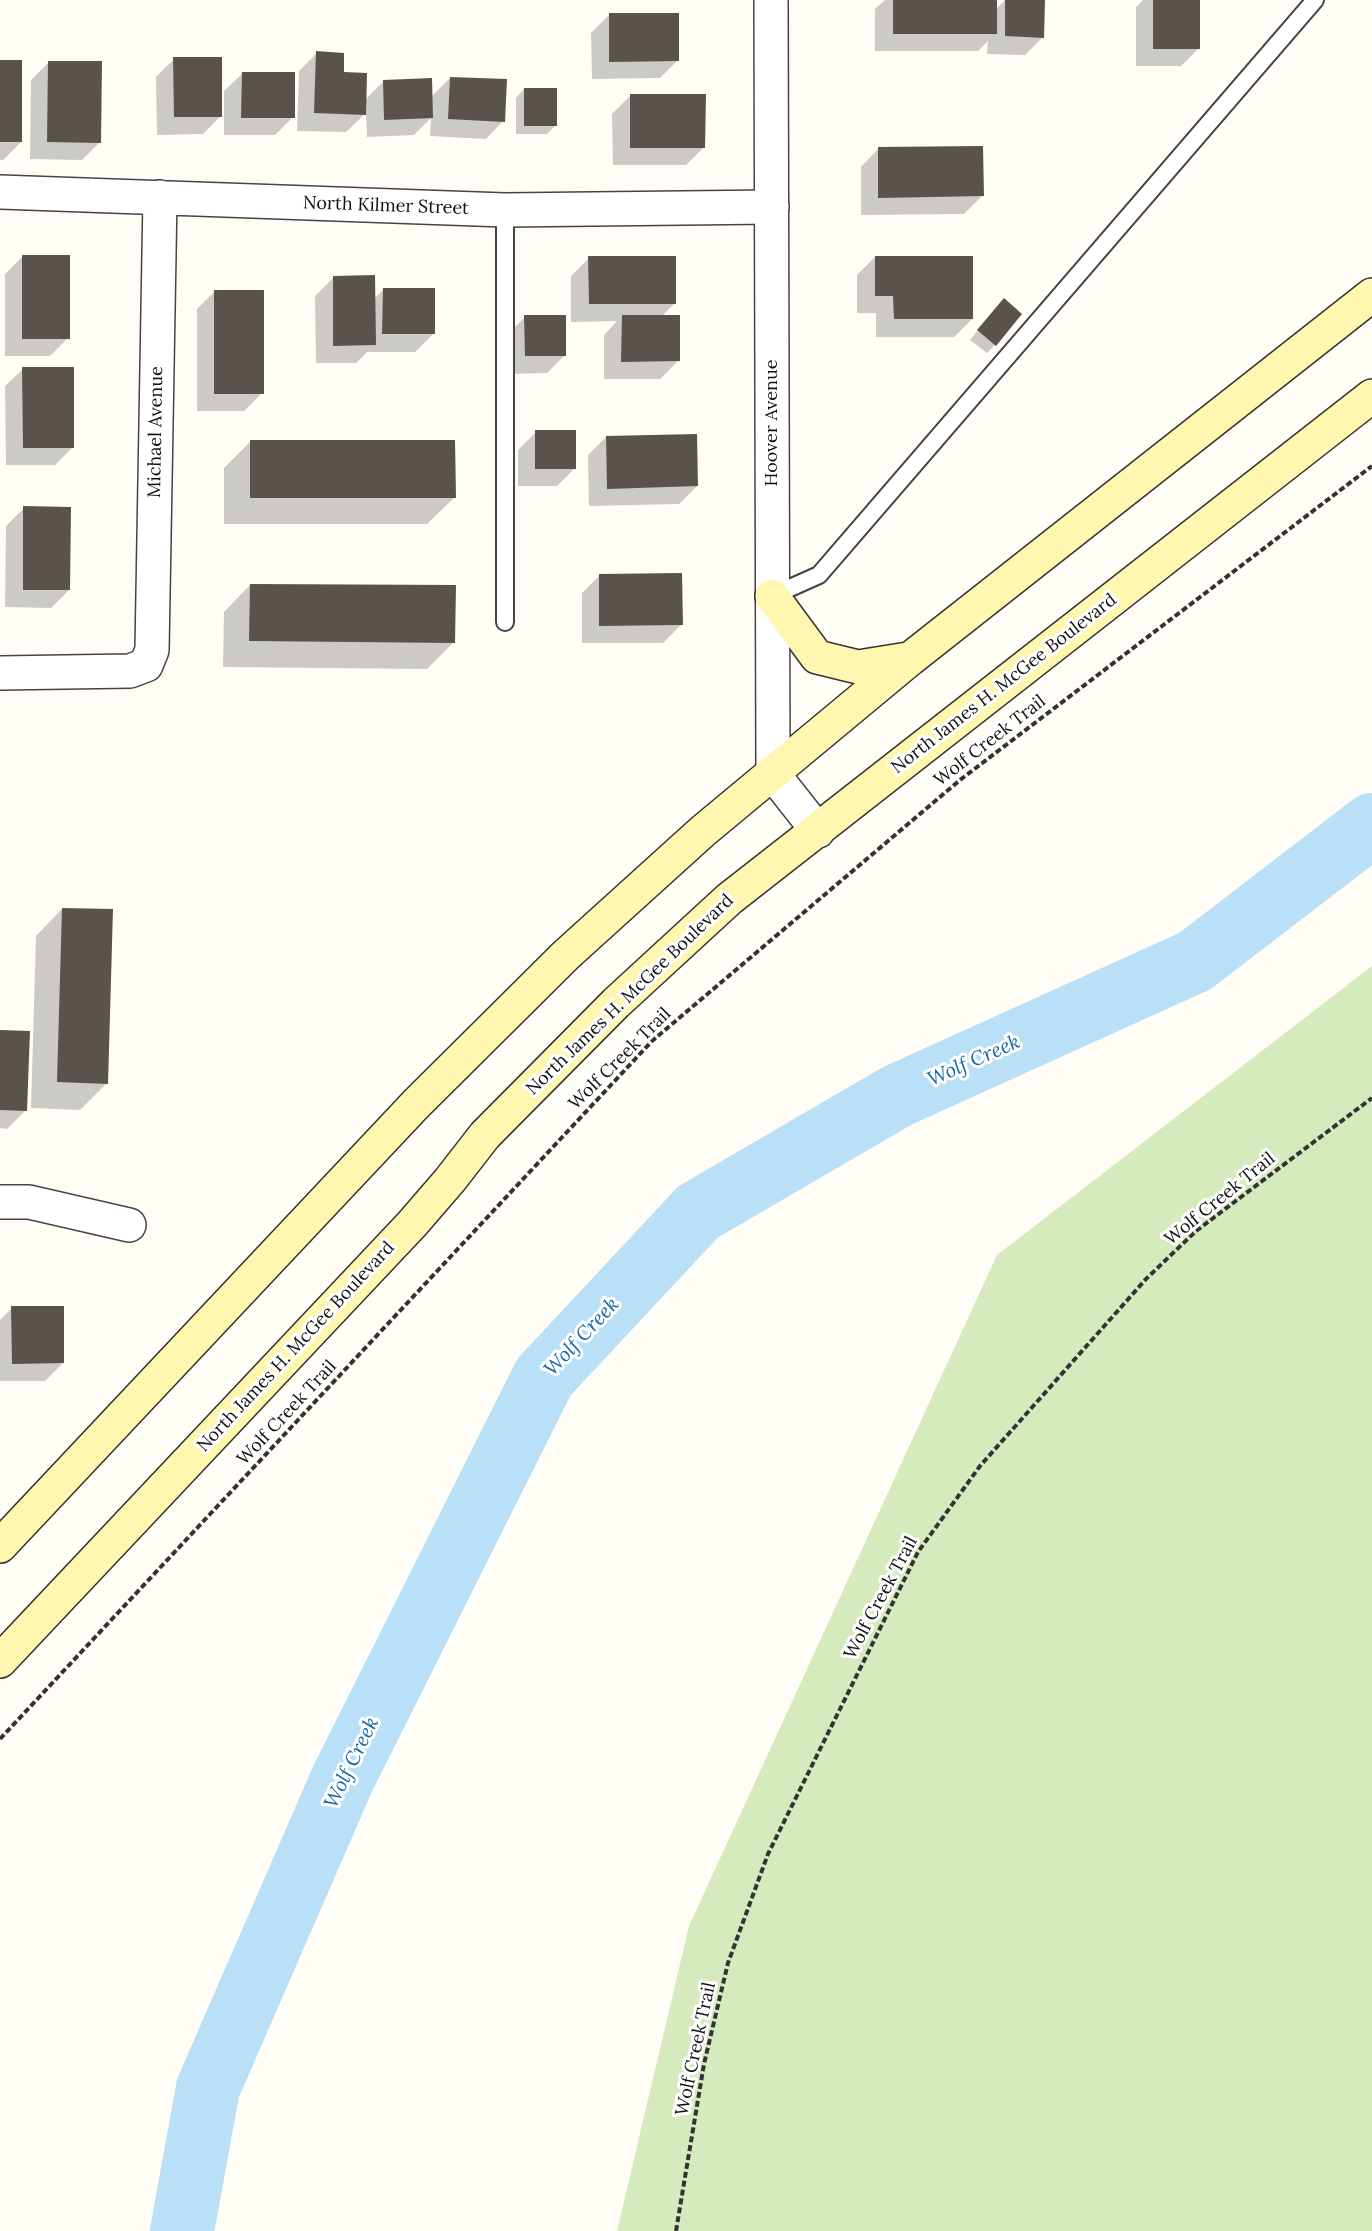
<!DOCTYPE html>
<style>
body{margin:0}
canvas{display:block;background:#fffdf5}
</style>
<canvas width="1372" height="2231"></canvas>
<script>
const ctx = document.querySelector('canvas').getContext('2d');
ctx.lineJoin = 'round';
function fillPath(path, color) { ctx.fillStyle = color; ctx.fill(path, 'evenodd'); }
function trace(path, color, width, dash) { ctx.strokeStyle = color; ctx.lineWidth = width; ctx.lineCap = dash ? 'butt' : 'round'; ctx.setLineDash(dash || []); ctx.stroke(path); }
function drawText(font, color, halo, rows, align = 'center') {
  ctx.font = font + ' Lora,serif'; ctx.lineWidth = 6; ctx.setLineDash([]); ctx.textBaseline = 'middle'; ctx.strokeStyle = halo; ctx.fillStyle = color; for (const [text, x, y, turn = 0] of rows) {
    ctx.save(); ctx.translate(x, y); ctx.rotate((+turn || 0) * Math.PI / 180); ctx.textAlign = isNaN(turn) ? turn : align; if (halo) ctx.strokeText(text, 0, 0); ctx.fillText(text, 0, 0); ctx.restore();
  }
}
fillPath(new Path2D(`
 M 1372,966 L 1372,2231 L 617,2231 L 689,1926 L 997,1255 Z`), '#d5ebbd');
fillPath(new Path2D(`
 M 885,0 L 996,0 L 996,9 L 1005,0 L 1044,0 L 1043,37 L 1025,55 L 987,54 L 988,41 L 978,51 L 875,51 L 875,9 Z
 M 1143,0 L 1199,0 L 1199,48 L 1181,66 L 1136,66 L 1136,7 Z
 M 609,15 L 678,60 L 660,78 L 592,79 L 591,33 Z
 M 317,53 L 342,73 L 365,100 L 383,82 L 431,97 L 450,78 L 503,121 L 486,139 L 430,136 L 431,118 L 414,135 L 367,137 L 366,113 L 346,132 L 297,131 L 299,71 Z
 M 174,59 L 221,116 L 203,134 L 157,135 L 156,77 Z
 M 0,61 L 21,142 L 3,160 L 0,160 Z
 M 49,62 L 100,142 L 82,160 L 30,159 L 31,80 Z
 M 242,74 L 293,117 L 275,135 L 224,135 L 224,91 Z
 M 524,89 L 556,125 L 547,134 L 516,134 L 516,98 Z
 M 630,96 L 704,147 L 686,165 L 613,165 L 612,114 Z
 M 878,149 L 982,196 L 964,214 L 861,215 L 861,167 Z
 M 23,256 L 68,338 L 50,356 L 5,356 L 5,274 Z
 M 875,257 L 972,319 L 954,337 L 876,337 L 876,313 L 857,313 L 857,275 Z
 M 589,258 L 675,303 L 662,316 L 678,361 L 660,379 L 604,379 L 604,335 L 617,321 L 571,322 L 571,276 Z
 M 333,278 L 374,299 L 383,290 L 433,334 L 415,352 L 367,352 L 356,363 L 316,363 L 315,296 Z
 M 215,291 L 262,393 L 244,411 L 197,411 L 197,309 Z
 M 995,309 L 995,345 L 987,353 L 970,340 Z
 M 525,317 L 565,355 L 547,373 L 508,374 L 507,335 Z
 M 23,369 L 73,447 L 55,465 L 6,465 L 5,386 Z
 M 536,432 L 575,468 L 557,486 L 518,486 L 518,450 Z
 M 606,437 L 697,486 L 679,504 L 589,506 L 588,455 Z
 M 250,442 L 454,498 L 427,524 L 224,524 L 224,468 Z
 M 24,508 L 69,590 L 51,608 L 5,607 L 6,526 Z
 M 600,575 L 681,625 L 663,643 L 582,643 L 582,593 Z
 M 250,585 L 454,642 L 427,669 L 223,667 L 224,612 Z
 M 62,909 L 107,1083 L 80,1110 L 31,1108 L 36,936 Z
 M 0,1032 L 25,1111 L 7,1129 L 0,1128 Z
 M 12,1308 L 63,1363 L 45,1381 L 0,1381 L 0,1320 Z`), '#0003');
trace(new Path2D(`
 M 182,2231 L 208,2088 L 343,1778 L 544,1377 L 698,1212 L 897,1096 L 1195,961 L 1372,825`), '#b9e0f7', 64);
fillPath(new Path2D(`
 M 893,0 L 997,0 L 997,34 L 893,34 Z
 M 1005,0 L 1045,0 L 1044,38 L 1005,36 Z
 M 1153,0 L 1200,0 L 1200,49 L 1153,49 Z
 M 609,13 L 679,13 L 679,61 L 609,62 Z
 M 316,51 L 344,53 L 344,72 L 367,73 L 366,115 L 314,113 Z
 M 173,57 L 222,57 L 222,117 L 174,117 Z
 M 0,60 L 22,60 L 22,142 L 0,142 Z
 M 48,61 L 102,61 L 101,143 L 47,142 Z
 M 242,72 L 295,72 L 295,118 L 241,118 Z
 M 450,77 L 507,79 L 505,122 L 448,119 Z
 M 432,78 L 433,118 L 384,120 L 383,80 Z
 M 524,88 L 557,88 L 557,126 L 524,126 Z
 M 630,94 L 706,94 L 705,148 L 630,148 Z
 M 983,146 L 984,196 L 878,198 L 878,147 Z
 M 22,255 L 70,255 L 70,339 L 22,339 Z
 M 588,256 L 676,256 L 676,304 L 589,304 Z
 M 875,256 L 973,256 L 973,319 L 894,319 L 893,296 L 875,296 Z
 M 375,275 L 376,345 L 333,346 L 333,276 Z
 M 383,288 L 435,288 L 435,334 L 382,334 Z
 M 214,290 L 264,290 L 264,394 L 214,394 Z
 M 1004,298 L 1022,314 L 996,346 L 977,330 Z
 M 524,315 L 566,315 L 566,356 L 525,356 Z
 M 622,315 L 680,315 L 680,361 L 621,362 Z
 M 22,367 L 74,367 L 74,448 L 23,448 Z
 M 535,430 L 576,430 L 576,469 L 535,469 Z
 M 697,434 L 698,486 L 607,489 L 606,436 Z
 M 250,440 L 455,440 L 456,498 L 250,498 Z
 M 23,506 L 71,507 L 70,590 L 23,590 Z
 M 682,573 L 683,625 L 599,626 L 599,574 Z
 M 250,584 L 456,585 L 455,643 L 249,641 Z
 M 62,908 L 113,909 L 108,1084 L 57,1082 Z
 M 0,1030 L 30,1031 L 27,1111 L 0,1110 Z
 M 11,1306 L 64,1306 L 64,1363 L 12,1364 Z`), '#5a524d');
const service = new Path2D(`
 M 505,210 L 505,622
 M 772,596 L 819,575 L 1315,0`);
const minor = new Path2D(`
 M 0,192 L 505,210 L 772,207
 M 0,673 L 130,671 L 146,665 L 152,650 L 160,197
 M 0,1202 L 29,1202 L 129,1225`);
const tertiary = new Path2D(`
 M 771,0 L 773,774 L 818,831`);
const secondary = new Path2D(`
 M 772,596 L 817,657 L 858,667 L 908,659
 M 0,1546 L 416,1104 L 566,955 L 703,831 L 910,659 L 1372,295
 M 0,1661 L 412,1224 L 450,1180 L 485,1135 L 616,1003 L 729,899 L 1372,396`);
trace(service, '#444', 20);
trace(minor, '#444', 36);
trace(tertiary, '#444', 36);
trace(secondary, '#333', 36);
trace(new Path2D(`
 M 0,1739 L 652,1041 L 960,780 L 1372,466
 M 676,2231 L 704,2064 L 728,1963 L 768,1854 L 918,1552 L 980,1466 L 1146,1279 L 1196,1231 L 1372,1098`), '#333', 4, [6, 3]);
trace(service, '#fff', 16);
trace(minor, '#fff', 33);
trace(tertiary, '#fff', 33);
trace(secondary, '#fff6b0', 33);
drawText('18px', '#111', '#fff', [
 ["North Kilmer Street",386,206,2],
 ["Hoover Avenue",772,423,-90],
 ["Michael Avenue",156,432,-89],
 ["North James H. McGee Boulevard",1004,684,-38],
 ["Wolf Creek Trail",990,741,-38],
 ["North James H. McGee Boulevard",630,995,-44],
 ["Wolf Creek Trail",620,1059,-45],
 ["Wolf Creek Trail",1220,1199,-39],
 ["North James H. McGee Boulevard",296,1347,-47],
 ["Wolf Creek Trail",287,1413,-47],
 ["Wolf Creek Trail",881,1598,-62],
 ["Wolf Creek Trail",696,2049,-78]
]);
drawText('italic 20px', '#1768a6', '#fff', [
 ["Wolf Creek",974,1061,-24],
 ["Wolf Creek",582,1337,-47],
 ["Wolf Creek",352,1763,-64]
]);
</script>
